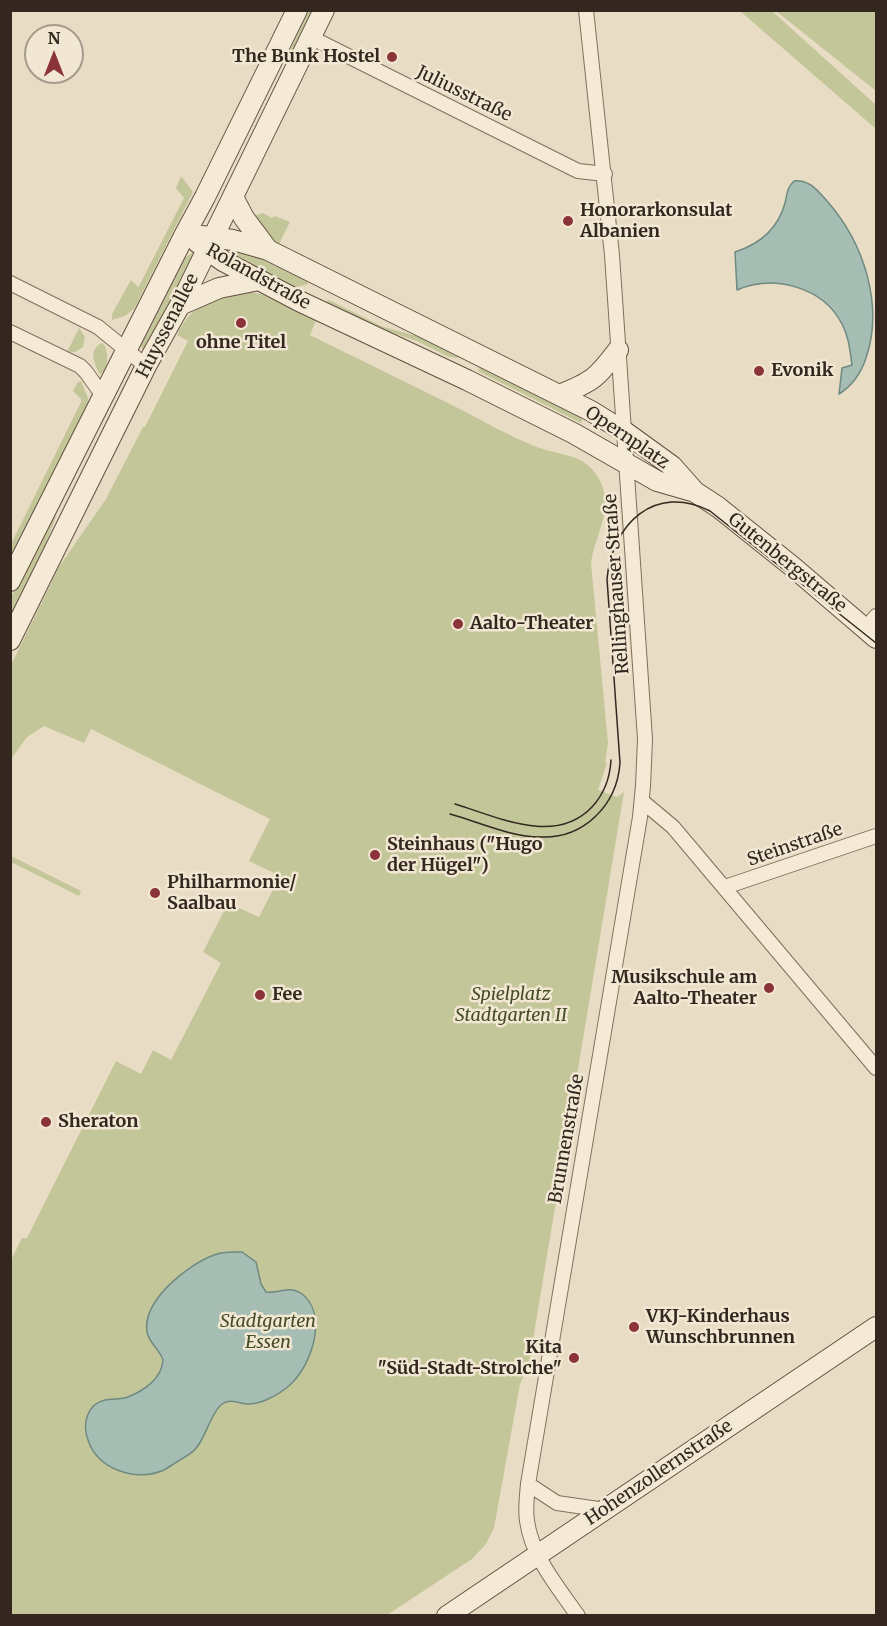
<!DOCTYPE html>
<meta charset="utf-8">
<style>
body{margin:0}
#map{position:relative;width:887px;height:1626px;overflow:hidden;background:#e9dcc4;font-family:Merriweather,serif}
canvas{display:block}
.frame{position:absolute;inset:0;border:12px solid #33271f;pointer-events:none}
.north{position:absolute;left:24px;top:24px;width:60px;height:60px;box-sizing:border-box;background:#f1e7d3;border:2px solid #a59a8b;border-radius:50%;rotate:0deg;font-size:16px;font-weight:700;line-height:24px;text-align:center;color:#33271f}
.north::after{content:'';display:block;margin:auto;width:21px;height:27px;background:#8a3339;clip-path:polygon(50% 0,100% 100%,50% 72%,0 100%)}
</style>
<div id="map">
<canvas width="887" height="1626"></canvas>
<div class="frame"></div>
<div class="north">N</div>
</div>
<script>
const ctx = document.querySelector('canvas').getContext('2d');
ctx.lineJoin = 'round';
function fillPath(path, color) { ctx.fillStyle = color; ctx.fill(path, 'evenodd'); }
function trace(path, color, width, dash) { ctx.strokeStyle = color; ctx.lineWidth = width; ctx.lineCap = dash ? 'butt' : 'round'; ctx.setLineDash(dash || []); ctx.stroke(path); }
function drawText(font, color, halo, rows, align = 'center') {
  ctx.font = font + ' Merriweather,serif'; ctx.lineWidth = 5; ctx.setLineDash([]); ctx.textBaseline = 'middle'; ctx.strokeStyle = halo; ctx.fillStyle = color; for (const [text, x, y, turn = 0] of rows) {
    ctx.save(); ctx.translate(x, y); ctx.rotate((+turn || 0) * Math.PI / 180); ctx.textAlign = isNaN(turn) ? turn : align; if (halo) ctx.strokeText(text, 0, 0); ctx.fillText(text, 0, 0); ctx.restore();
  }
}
fillPath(new Path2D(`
 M 307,11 L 315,11 L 289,62 L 286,60 Z
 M 740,11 L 772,11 L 876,105 L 876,129 Z
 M 776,11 L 876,11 L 876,91 Z
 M 181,176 L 193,192 L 134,309 L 125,316 L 112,320 L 112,314 L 131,280 L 138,287 L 139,286 L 184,198 L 176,188 Z
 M 263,213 L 272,218 L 275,216 L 290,222 L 279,244 L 289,250 L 278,245 L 253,216 Z
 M 236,247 L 307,281 L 308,284 L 294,288 L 233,256 Z
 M 193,252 L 194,253 L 144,354 L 139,340 L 179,262 Z
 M 235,290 C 269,293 287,303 317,318 L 310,335 C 359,359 409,384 458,408 C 483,421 507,435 532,445 C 557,456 585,452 599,479 C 615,508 595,535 591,563 L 608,743 L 605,763 L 607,763 L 598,790 L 617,797 L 624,792 L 529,1364 L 520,1384 L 494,1528 L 486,1544 L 472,1559 L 387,1615 L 11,1615 L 11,1260 L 22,1238 L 27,1238 L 116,1061 L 141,1074 L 153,1050 L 171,1060 L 221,963 L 203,952 L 228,903 L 259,917 L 280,876 L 249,861 L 270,819 L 91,729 L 84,743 L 44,726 L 27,737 L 11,759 L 11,665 L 59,567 L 106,499 L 143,427 L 145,427 L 188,341 L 177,335 C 191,305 207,303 235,290 Z
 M 329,300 L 381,326 L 437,342 L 469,359 L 449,357 L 417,341 L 372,326 L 325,302 Z
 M 79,328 L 85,337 L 83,347 L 75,352 L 67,352 Z
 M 102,343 L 105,346 C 108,355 109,367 101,374 L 99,373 C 94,362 88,350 102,343 Z
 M 481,364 L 584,415 L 581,423 L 478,371 Z
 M 81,381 L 88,398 L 88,403 L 11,558 L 11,544 L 81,402 L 81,399 L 73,391 L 78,382 Z
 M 52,515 L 56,516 L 34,577 L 11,624 L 10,599 Z
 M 11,856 L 81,891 L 79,896 L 11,862 Z`), '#c3c699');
const water = new Path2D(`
 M 794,181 C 809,179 818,191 827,201 C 864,243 884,305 866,358 C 861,373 852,386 839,394 L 842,368 L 852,365 C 850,351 849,337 842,324 C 823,287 774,274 737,290 L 735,252 C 760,244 778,229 785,203 C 787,195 787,187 794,181 Z
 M 242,1252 L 256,1262 L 261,1284 L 266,1292 C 278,1294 289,1285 301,1293 C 328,1313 313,1362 292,1383 C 285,1390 275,1396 266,1400 C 261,1402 254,1404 248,1404 C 240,1404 230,1398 222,1404 C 212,1411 206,1436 197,1447 C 193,1453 186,1456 180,1460 C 175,1463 169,1467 164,1470 C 136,1482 98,1470 88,1440 C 82,1424 87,1404 105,1400 C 112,1398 121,1400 128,1397 C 143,1391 162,1379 163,1360 C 160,1350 149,1343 147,1332 C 142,1300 189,1264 214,1255 C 223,1251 233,1252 242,1252 Z`);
fillPath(water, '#a6bdb4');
trace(water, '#6e8a81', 1.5);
const street = new Path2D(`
 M 310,37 L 578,171 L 605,174
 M 10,283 L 98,327 L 146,366
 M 10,332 L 80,366 L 86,372 L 103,396
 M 866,628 L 876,616
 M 642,801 L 673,827 L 876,1068
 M 725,887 L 876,836
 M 528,1484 L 557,1503 L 605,1510
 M 578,1616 C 558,1587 532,1557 527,1521 C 525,1509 527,1496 528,1484 C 564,1261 602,1039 640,817 L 643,786 L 645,739 L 612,255 L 586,10`);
const secondary = new Path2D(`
 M 233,197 L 244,218 L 268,250
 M 185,234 L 233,240 L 268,250 L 591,411 L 625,432 L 672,466 L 695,492 L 718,507 L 793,567 L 876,638
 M 197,242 L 223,261 L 299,301 L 467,380 L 573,433 L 657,481 L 695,492
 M 180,305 L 219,288 L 259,280
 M 559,395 C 592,382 597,378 618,350
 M 10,581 L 185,234 L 205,197 L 297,10
 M 10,640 L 146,366 L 180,305 L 324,10
 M 447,1616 L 876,1327`);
trace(street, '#826e5d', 16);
trace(secondary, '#634f40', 22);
trace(street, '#f5ead6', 14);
trace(secondary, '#f5ead6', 20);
trace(new Path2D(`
 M 455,804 C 498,817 555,846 592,807 C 604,794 610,778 611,760
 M 450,814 C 479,822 511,837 540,837 C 584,839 617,805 620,763 L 607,579 C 612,524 655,483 710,511 L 876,643`), '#33271f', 1.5);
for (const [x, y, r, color] of [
 [392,57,6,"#8a3339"],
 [568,221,6,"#8a3339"],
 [241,323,6,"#8a3339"],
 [759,371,6,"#8a3339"],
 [458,624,6,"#8a3339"],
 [375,855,6,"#8a3339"],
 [155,893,6,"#8a3339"],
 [769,988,6,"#8a3339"],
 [260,995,6,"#8a3339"],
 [46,1122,6,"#8a3339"],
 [634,1327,6,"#8a3339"],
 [574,1358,6,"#8a3339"]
]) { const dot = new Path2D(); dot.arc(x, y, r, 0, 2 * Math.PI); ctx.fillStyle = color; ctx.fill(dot); trace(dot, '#f1e7d3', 2); }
drawText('bold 18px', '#33271f', '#f1e7d3', [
 ["The Bunk Hostel",380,57,"right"],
 ["Honorarkonsulat",580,211],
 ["Albanien",580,232],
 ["ohne Titel",241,343,"center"],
 ["Evonik",771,371],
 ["Aalto-Theater",470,624],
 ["Steinhaus (\"Hugo",387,845],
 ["der Hügel\")",387,866],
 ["Philharmonie/",167,883],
 ["Saalbau",167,904],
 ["Musikschule am",757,978,"right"],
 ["Aalto-Theater",757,999,"right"],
 ["Fee",272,995],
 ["Sheraton",58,1122],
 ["VKJ-Kinderhaus",646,1317],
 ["Wunschbrunnen",646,1338],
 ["Kita",562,1348,"right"],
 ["\"Süd-Stadt-Strolche\"",562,1369,"right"]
], 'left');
drawText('18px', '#33271f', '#f1e7d3', [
 ["Juliusstraße",464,94,26],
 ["Rolandstraße",258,277,29],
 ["Huyssenallee",168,326,-63],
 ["Opernplatz",627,438,34],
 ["Gutenbergstraße",787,563,39],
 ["Rellinghauser Straße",617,584,-94],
 ["Steinstraße",795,845,-19],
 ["Brunnenstraße",567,1139,-80],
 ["Hohenzollernstraße",659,1473,-34]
]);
drawText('italic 18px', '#464e28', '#f1e7d3', [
 ["Spielplatz",511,995],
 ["Stadtgarten II",511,1016],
 ["Stadtgarten",268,1322],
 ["Essen",268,1343]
]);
</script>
